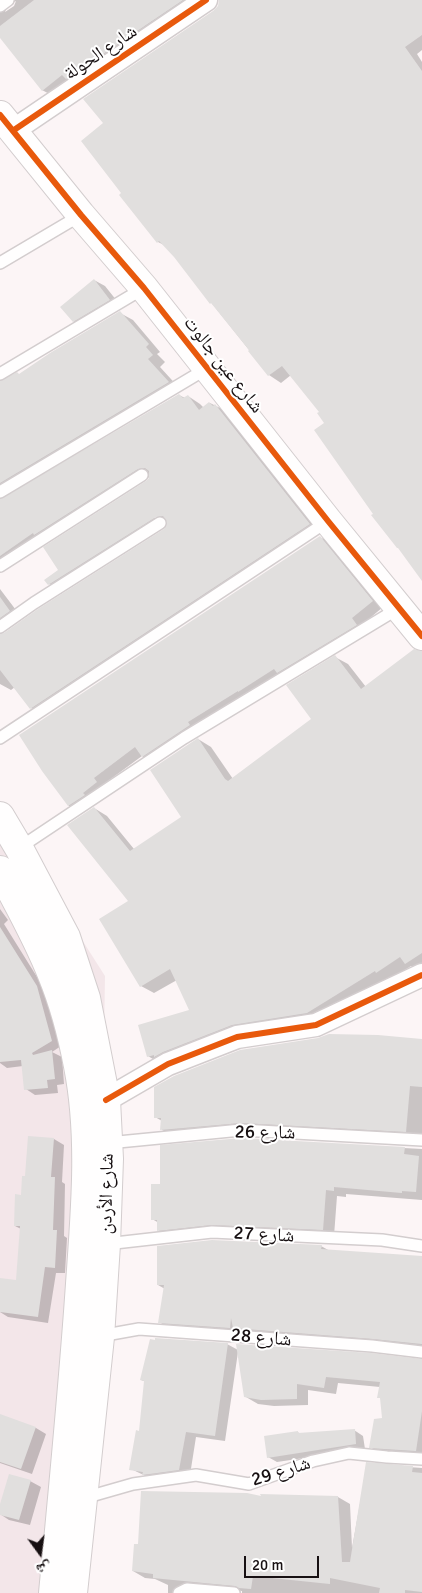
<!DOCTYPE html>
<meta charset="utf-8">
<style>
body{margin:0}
#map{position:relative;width:422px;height:1593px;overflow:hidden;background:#fcf5f6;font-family:Signika,"Noto Naskh Arabic",sans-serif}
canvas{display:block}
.north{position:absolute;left:15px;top:1528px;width:50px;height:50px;-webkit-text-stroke:4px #fff;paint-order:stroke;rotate:166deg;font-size:14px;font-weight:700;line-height:20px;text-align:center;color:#171012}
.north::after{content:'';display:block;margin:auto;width:18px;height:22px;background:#171012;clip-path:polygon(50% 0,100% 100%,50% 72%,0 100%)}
.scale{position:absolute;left:244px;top:1556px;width:75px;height:22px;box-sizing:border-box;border:2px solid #171012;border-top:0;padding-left:6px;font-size:15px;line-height:18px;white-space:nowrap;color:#171012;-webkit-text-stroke:4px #fff;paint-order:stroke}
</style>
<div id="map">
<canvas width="422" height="1593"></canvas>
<div class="north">ش</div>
<div class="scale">20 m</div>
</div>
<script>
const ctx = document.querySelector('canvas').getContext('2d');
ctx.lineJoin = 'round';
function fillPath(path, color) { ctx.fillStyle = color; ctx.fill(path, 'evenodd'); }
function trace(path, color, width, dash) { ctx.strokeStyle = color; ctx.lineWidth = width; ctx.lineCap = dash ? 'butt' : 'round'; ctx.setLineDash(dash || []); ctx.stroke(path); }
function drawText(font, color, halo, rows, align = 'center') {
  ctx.font = font + ' Signika,"Noto Naskh Arabic",sans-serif'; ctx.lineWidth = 4; ctx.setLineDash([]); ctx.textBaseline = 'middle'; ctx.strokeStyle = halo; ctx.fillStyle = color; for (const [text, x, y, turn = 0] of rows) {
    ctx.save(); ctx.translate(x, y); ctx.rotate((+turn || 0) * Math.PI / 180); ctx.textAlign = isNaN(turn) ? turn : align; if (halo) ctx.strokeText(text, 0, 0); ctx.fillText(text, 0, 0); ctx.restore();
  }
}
fillPath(new Path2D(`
 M 0,811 L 105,976 L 102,1162 L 66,1593 L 0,1593 Z`), '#f3e6e9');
fillPath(new Path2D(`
 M 0,0 L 205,0 L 55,97 L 42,90 L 0,35 ZM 16,1 L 14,6 L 5,12 L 7,7 Z
 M 220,0 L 422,0 L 422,50 L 417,54 L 422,62 L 422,578 L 375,514 L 321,412 L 291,375 L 281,383 L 269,375 L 175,257 L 164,245 L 158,242 L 123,193 L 105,123 L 214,12 L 219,7 Z
 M 94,280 L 105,286 L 117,301 L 84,327 L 73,321 Z
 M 120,313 L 133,320 L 160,352 L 157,354 L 165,362 L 160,367 L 181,390 L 9,492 L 5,499 L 179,395 L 185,398 L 188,396 L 200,404 L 204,408 L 210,403 L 228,412 L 322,531 L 43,716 L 31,708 L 15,687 L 11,690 L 0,684 L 0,589 L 22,618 L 1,634 L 3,636 L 39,610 L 165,530 L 171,522 L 168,524 L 168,522 L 151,512 L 150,515 L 167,525 L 61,592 L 49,584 L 45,580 L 60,570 L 45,548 L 147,482 L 151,476 L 48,541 L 45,540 L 0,572 L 0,379 L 3,382 L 17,374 L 19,375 L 50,354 Z
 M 320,537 L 331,543 L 383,607 L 363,624 L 154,763 L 142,756 L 104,784 L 80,812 L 69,806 L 43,770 Z
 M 422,652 L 422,969 L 419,970 L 411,966 L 390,980 L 387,979 L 320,1020 L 161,1064 L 148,1056 L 191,1011 L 177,980 L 154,993 L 141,986 L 130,902 L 94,808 L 107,816 L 134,849 L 183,818 L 198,739 L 211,747 L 233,779 L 313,720 L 335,657 L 348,664 L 366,687 Z
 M 0,909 L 8,920 L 4,924 L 47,993 L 61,1046 L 52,1052 L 62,1057 L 64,1084 L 57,1085 L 58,1093 L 35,1095 L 26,1089 L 23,1066 L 7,1068 L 0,1063 Z
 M 422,1040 L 422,1138 L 254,1129 L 174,1136 L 162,1130 L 162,1121 L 155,1117 Z
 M 54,1139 L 64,1145 L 62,1182 L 65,1184 L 64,1236 L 67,1238 L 65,1273 L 56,1273 L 48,1323 L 8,1317 L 0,1312 L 0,1294 L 18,1281 L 21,1229 L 15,1226 L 26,1177 Z
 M 241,1139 L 422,1149 L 422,1200 L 346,1194 L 346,1197 L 337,1196 L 334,1236 L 170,1237 L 158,1230 L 159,1223 L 152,1219 L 161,1185 Z
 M 321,1246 L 330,1251 L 422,1257 L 422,1349 L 171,1329 L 159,1322 L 165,1289 L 158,1285 Z
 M 227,1344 L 238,1350 L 422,1360 L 422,1457 L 382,1454 L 370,1447 L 383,1419 L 380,1387 L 338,1383 L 336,1394 L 308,1390 L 308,1405 L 274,1406 L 258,1404 L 246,1397 L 238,1352 L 225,1441 L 196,1437 L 190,1475 L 154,1480 L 131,1469 L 140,1432 L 146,1382 L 141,1380 Z
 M 0,1415 L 36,1428 L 46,1434 L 32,1474 L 0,1463 Z
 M 354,1430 L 363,1436 L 365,1449 L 277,1462 L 268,1457 L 297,1432 L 302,1434 Z
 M 367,1464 L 422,1468 L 422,1593 L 242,1593 L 242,1591 L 200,1588 L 187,1593 L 168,1593 L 168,1585 L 155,1579 L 145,1578 L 133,1571 L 262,1498 L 338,1497 L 350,1504 L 352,1548 Z
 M 30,1481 L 41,1487 L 30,1525 L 9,1520 L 0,1514 L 0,1509 Z`), '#0003');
fillPath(new Path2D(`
 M 34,0 L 183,0 L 66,79 L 62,75 L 42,91 L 0,38 L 0,26 Z
 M 219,0 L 422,0 L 422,35 L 405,47 L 422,71 L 422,581 L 398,548 L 397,548 L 371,515 L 373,514 L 314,430 L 324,423 L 317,413 L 319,412 L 282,366 L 268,376 L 248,351 L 249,350 L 211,303 L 210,304 L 174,257 L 159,241 L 157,243 L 119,195 L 121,193 L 81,141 L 103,123 L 83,99 L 213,11 L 218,6 Z
 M 94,279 L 110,300 L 73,322 L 60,307 Z
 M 120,311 L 149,344 L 146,347 L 153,355 L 148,359 L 169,382 L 0,483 L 0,381 L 17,372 L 19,374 L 50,353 Z
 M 179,394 L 183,398 L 188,395 L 199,410 L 209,402 L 213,406 L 215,404 L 310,524 L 30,709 L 0,670 L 0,634 L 4,633 L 38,609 L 164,529 L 167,522 L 163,516 L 156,517 L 48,585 L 44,580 L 58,570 L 43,547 L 146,481 L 149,478 L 149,471 L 145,468 L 138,469 L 34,535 L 33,533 L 0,556 L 0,499 Z
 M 320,536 L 373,601 L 352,618 L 357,625 L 277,673 L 274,669 L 238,692 L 238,691 L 188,722 L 190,725 L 142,757 L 135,747 L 94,778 L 97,782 L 83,793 L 85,795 L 68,806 L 42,771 L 19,735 Z
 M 0,597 L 10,611 L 0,618 Z
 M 414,649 L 422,651 L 422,953 L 405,964 L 400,957 L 376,973 L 375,971 L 307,1013 L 232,1025 L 163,1052 L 154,1057 L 154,1055 L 147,1057 L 138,1025 L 189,1010 L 170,969 L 140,987 L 99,919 L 128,901 L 67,825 L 94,807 L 130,851 L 181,817 L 150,770 L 198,738 L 225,779 L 228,781 L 311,719 L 286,685 L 335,655 L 361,689 Z
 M 0,927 L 37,986 L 52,1041 L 32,1053 L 33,1055 L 52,1050 L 55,1079 L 47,1080 L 48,1088 L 24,1090 L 21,1060 L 0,1062 Z
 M 329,1034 L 378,1035 L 422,1039 L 422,1087 L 410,1086 L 406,1132 L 241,1123 L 160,1130 L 161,1118 L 154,1118 L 154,1087 L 174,1076 L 240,1050 L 318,1038 Z
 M 28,1136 L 54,1138 L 51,1177 L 55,1177 L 53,1230 L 57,1230 L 55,1268 L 45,1267 L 38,1317 L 0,1312 L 0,1278 L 16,1280 L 20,1226 L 14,1226 L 15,1194 L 21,1195 L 22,1176 L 25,1176 Z
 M 241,1138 L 405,1147 L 404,1154 L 419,1156 L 416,1192 L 402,1191 L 402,1193 L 334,1187 L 334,1191 L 326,1190 L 323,1230 L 212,1225 L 157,1231 L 157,1220 L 151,1220 L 151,1184 L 160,1184 L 160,1145 Z
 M 212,1240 L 322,1245 L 321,1249 L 422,1256 L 422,1344 L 373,1339 L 233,1328 L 231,1318 L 230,1328 L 158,1323 L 164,1285 L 157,1285 L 157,1246 Z
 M 155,1338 L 228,1343 L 215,1436 L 186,1432 L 179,1470 L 142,1475 L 143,1472 L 129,1470 L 136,1430 L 139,1431 L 144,1381 L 140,1380 L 150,1339 L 155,1340 Z
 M 236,1344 L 371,1353 L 422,1359 L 422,1411 L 416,1451 L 369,1448 L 374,1419 L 382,1418 L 380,1398 L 377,1398 L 380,1382 L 326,1377 L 324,1388 L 297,1384 L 297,1399 L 261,1400 L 244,1397 Z
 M 0,1414 L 36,1427 L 21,1469 L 0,1462 Z
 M 355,1429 L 356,1444 L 267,1458 L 264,1436 L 298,1431 L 298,1433 Z
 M 366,1462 L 413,1466 L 412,1472 L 422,1473 L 422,1592 L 405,1590 L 405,1593 L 379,1593 L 380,1588 L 330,1578 L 330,1584 L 253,1576 L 251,1589 L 239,1588 L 235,1586 L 153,1578 L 153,1574 L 132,1571 L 134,1544 L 138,1544 L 141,1491 L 247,1493 L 261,1496 L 260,1494 L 338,1496 L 342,1562 L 350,1562 Z
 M 9,1474 L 31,1480 L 19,1520 L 0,1515 L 0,1504 Z`), '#e1dfde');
const service = new Path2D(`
 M 0,6 L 8,0
 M 0,263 L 81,215
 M 0,374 L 144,288
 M 0,492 L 206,369
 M 0,566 L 142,475
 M 0,627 L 34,603 L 160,523
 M 0,738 L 328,521
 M 19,848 L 184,738 L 399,608
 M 108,1143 L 241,1130 L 422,1140
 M 106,1244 L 212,1232 L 382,1240 L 422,1246
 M 100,1336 L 139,1329 L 372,1346 L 422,1352
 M 84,1498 L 133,1484 L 196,1475 L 249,1484 L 313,1461 L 349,1453 L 387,1457 L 422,1459
 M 179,1593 L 187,1589 L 234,1593`);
const minor = new Path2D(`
 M 14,130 L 206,0
 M 106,1100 L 168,1064 L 237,1037 L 316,1025 L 422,975`);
const tertiary = new Path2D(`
 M 0,115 L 81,215 L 144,288 L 328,521 L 422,636`);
const trunk = new Path2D(`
 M 0,816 L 19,848 L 66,937 L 86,998 L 106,1100 L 109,1159 L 106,1244 L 100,1337 L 73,1593
 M 0,870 C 18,904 38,939 52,975 C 64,1004 72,1035 78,1066 C 92,1137 85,1212 80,1284 C 73,1387 63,1490 53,1593`);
trace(service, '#d3cdce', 14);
trace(minor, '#d3cdce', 25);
trace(tertiary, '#d3cdce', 30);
trace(trunk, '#d3cdce', 30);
trace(service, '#fffefe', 11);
trace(minor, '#fffefe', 22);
trace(tertiary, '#fffefe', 28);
trace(trunk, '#fffefe', 28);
trace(new Path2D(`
 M 0,115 L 81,215 L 144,288 L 328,521 L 422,636
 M 14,130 L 206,0
 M 106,1100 L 168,1064 L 237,1037 L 316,1025 L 422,975`), '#e8590c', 6);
drawText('19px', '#171012', '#fff', [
 ["شارع الحولة",101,53,-34],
 ["شارع عين جالوت",223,365,52],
 ["شارع 26",265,1133,1],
 ["شارع الأردن",107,1194,-89],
 ["شارع 27",264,1235,3],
 ["شارع 28",261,1338,5],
 ["شارع 29",281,1472,-17]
]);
</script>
